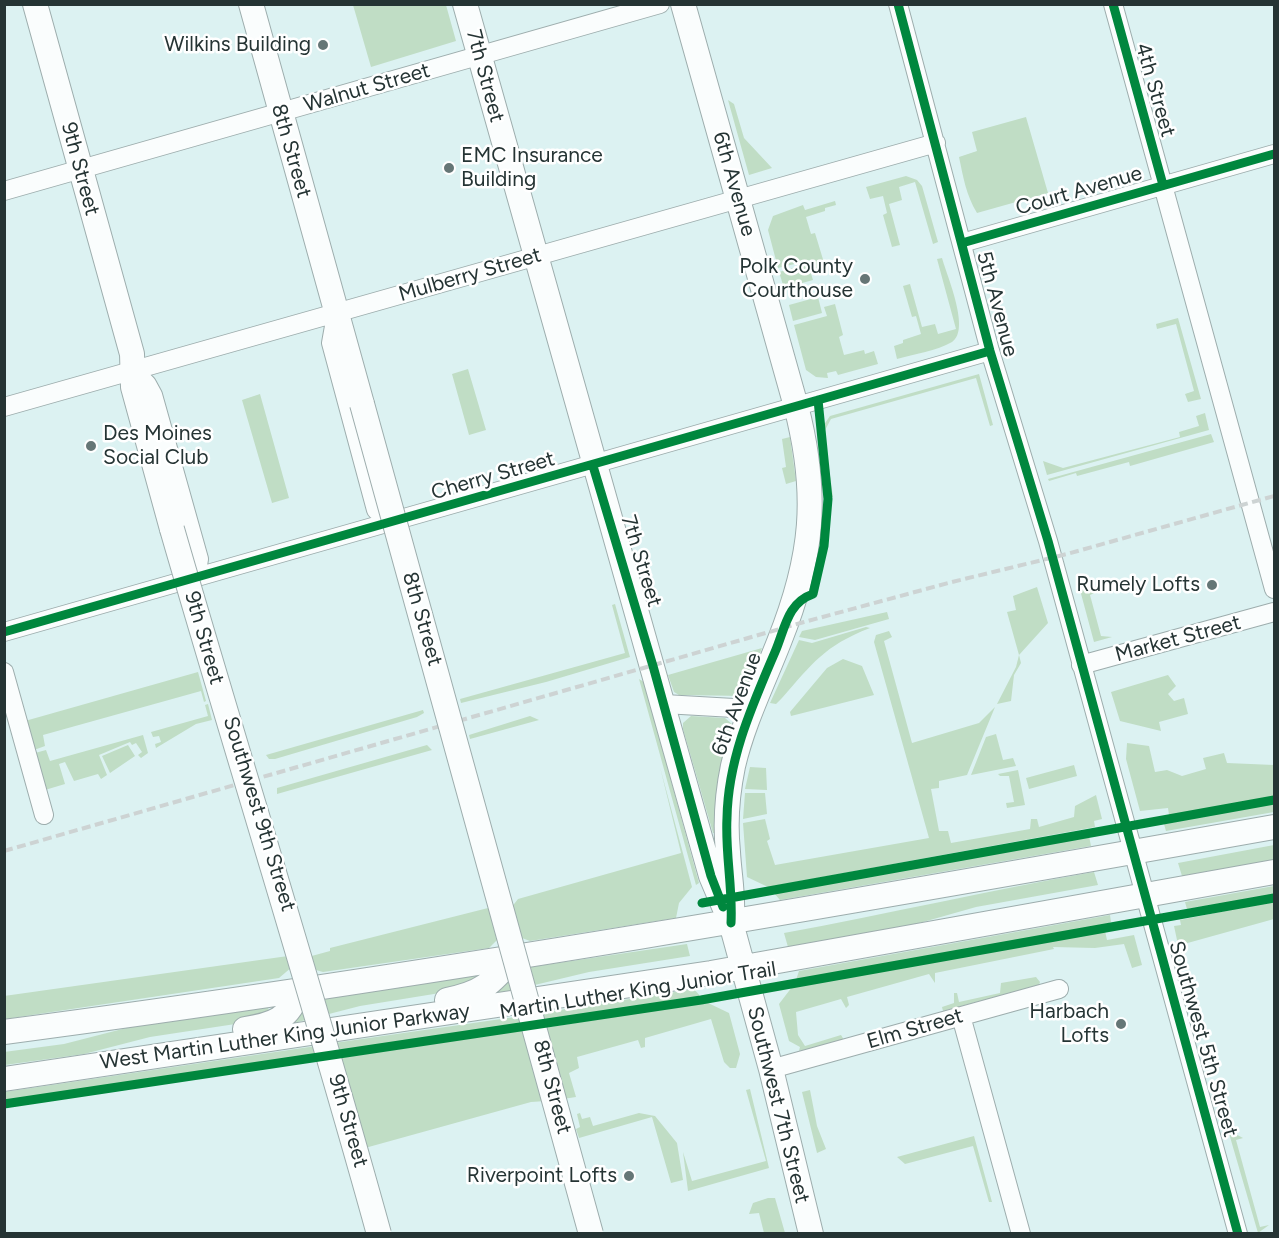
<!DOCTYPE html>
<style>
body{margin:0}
#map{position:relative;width:1279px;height:1238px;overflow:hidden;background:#dcf2f2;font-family:Figtree,sans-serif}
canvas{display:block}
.frame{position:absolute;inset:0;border:6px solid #253434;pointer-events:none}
</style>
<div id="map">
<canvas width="1279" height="1238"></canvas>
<div class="frame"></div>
</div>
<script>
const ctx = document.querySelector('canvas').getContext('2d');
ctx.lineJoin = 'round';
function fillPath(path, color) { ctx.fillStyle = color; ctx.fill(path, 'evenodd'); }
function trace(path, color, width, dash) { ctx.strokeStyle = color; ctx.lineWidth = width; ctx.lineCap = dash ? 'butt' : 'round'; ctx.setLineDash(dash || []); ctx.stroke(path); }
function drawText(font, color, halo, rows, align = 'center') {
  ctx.font = font + ' Figtree,sans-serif'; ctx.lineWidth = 5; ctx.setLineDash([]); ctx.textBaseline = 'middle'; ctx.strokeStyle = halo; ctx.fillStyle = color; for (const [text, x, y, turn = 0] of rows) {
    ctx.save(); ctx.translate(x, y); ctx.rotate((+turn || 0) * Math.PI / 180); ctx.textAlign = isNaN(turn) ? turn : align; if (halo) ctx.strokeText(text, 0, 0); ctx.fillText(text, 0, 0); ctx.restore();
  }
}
fillPath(new Path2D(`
 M 353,5 L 446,5 L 456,41 L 371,67 Z
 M 728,100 L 734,104 L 744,138 L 772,168 L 749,175 Z
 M 1026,117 L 1048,193 L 977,213 C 966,195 963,176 959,157 L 977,151 L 972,132 Z
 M 906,176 L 917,180 L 922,186 L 938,242 L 933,244 L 915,182 L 899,187 L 902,200 L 889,204 L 900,245 L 892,247 L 883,215 L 887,213 L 883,196 L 870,199 L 866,187 Z
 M 835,201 L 836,205 L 825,208 L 825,211 L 806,217 L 811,234 L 815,233 L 825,266 L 813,269 L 811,260 L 778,268 L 768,230 L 773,216 L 803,205 L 805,210 Z
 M 942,258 C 947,276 971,330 952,342 C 937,351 914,354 897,359 L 894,346 L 903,343 L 903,340 L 921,334 L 916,316 L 912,317 L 903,286 L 910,284 L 922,327 L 935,324 L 938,334 L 956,329 L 937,259 Z
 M 808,264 L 813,280 L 784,288 L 779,272 Z
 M 818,297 L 822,313 L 793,321 L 789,305 Z
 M 835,304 L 843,335 L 839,337 L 844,355 L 864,350 L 865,354 L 874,351 L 878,364 L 838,375 L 836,371 L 827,373 L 828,378 L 816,377 L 806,370 L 794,325 L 827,316 L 824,307 Z
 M 1178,318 L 1201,399 L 1188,402 L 1185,394 L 1194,391 L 1176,324 L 1157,329 L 1156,324 Z
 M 468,369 L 486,430 L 469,435 L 452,374 Z
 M 979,374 L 993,425 L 990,426 L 976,378 L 831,419 L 824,432 L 833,497 L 829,497 L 821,429 L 830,416 Z
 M 260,394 L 289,498 L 272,503 L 242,400 Z
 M 1205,413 L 1209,430 L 1047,475 L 1043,461 L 1063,468 L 1180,437 L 1179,432 L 1199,426 L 1196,416 Z
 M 1211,434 L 1214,442 L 1130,466 L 1129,462 L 1077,476 L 1076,473 L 1049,481 L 1048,479 Z
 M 790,437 L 796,481 L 786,484 L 782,468 L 786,467 L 782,439 Z
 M 1098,586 L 1099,591 L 1090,595 L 1101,636 L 1112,637 L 1094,642 L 1080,590 Z
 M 1037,587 L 1048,623 L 1019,655 L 1021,663 L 1014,675 L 1011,701 L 997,704 L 1016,667 L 1019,655 L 1007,612 L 1016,610 L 1013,596 Z
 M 615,604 L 630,657 L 546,682 L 461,703 L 460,699 L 625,653 L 612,605 Z
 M 887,612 L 889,619 L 815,640 L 799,637 L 802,631 Z
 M 866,627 L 870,628 C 824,646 813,663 782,698 L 776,704 L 770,703 L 799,640 L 812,643 Z
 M 889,631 L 892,637 L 884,641 L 912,743 L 979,723 L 995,707 L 967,775 L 939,781 L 939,788 L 931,789 L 939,831 L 948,831 L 951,843 L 1030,829 L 1031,819 L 1037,819 L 1039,827 L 1074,817 L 1075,806 L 1096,795 L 1102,819 L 1094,821 L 1095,827 L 768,887 L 747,877 L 743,823 L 765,819 L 770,839 L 767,841 L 775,865 L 929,838 L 874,642 L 876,635 Z
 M 762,648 L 744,696 L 679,695 L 674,692 L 668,675 Z
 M 843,659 L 862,666 L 874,695 L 791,716 L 790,712 L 827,668 Z
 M 198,672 L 206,701 L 204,702 L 201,691 L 43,735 L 45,746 L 34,750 L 25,721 Z
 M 1168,675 L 1176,686 L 1168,694 L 1174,701 L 1184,698 L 1188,714 L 1159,722 L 1161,731 L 1120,721 L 1111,692 Z
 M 639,679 L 644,682 L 699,883 L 696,885 Z
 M 208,704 L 212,720 L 196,724 L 156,748 L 155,744 L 161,742 L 159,736 L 153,737 L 151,732 L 208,716 L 205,705 Z
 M 423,710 L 424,713 L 417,717 L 275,759 L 269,759 L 266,755 Z
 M 530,716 L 539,720 L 470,739 L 469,735 Z
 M 691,716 L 725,718 L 733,725 L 716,833 L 713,833 L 683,729 L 683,723 Z
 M 996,734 L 1003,760 L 1013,758 L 1016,766 L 971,775 L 986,737 Z
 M 143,735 L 148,753 L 141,758 L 138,755 L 142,752 L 136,743 L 132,745 L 130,742 L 99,755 L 107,775 L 101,779 L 98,774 L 74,781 L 65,762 L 59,764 L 65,784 L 45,790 L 35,753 L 46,750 L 50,761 Z
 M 1127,743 L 1149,746 L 1155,772 L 1167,770 L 1182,776 L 1206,769 L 1203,758 L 1224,753 L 1227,763 L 1274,765 L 1274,797 L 1169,815 L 1168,808 L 1140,811 L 1126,759 Z
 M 128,745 L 135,756 L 110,773 L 102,756 Z
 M 427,745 L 432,750 L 277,794 L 277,788 Z
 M 1074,765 L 1077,776 L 1029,789 L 1026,778 Z
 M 660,767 L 692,887 L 679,903 L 676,918 L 530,941 L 522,938 L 511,908 L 518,899 L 681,853 Z
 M 750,767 L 766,768 L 767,790 L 745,789 Z
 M 1018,770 L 1025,805 L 1007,808 L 1006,803 L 1014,802 L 1009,776 L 1000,776 L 998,774 Z
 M 745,793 L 765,793 L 767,814 L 743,819 Z
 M 1274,803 L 1274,812 L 1166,831 L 1164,824 Z
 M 1089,836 L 1091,846 L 780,900 L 774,893 Z
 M 1274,845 L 1274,860 L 1182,876 L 1178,863 Z
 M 1094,872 L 1098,885 L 976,907 L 909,926 L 788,947 L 784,933 C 888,914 990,890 1094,872 Z
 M 1274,886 L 1274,895 L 1187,909 L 1185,902 Z
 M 1274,901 L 1274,919 L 1184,944 L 1186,953 L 1180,954 L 1174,926 L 1181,925 L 1180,920 Z
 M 492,907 L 500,937 L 489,948 L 323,972 L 316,970 L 308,957 L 330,951 L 330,948 Z
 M 1110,915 L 1111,922 L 1104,925 L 796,980 L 799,971 Z
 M 1105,931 L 1107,940 L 1134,935 L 1142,965 L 1132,968 L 1124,944 L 1095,948 L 1053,947 L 1054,949 L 935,973 L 935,983 L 929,974 L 847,997 L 849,1005 L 846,1008 L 841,999 L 796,1012 L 798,1035 L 805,1046 L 841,1035 L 844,1040 L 799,1051 L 800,1047 L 789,1041 L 779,1004 L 792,987 Z
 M 687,944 L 690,956 L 589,972 L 497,994 L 497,987 L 510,970 Z
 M 288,956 L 292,967 L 279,978 L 5,1019 L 4,996 Z
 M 475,975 L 477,987 L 360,1006 L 294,1023 L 293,1017 L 303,1001 Z
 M 1036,977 L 1040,982 L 1039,985 L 943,1011 L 942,1007 L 954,1003 L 954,993 L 957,993 L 959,1002 L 1000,993 L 1001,983 Z
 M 694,989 L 701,997 L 542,1022 L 540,1013 Z
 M 706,1002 L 729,1013 L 740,1054 L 736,1068 L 730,1068 L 724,1062 L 711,1019 L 645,1038 L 645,1047 L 641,1048 L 638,1040 L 577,1057 L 579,1068 L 569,1073 L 576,1097 L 563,1099 L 544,1028 Z
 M 268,1007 L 270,1017 L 255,1021 L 150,1037 L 84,1054 L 5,1065 L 4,1052 L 64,1044 L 138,1025 Z
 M 522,1016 L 525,1024 L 337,1052 L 334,1043 Z
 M 526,1030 L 546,1101 L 531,1102 L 365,1148 L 339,1058 Z
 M 316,1046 L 319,1054 L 5,1100 L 4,1092 Z
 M 750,1089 L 769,1168 L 688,1191 L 683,1152 L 692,1181 L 766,1161 L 746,1090 Z
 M 810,1090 L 817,1126 L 826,1149 L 817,1153 L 802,1092 Z
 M 580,1113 L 582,1119 L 590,1117 L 593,1126 L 639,1113 L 655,1116 L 677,1143 L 683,1180 L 671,1183 L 652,1117 L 579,1138 L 576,1129 L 580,1127 L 577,1114 Z
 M 1228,1130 L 1243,1138 L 1236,1140 L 1260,1227 L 1269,1225 L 1258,1233 Z
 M 974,1136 L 992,1202 L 989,1202 L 973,1146 L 905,1164 L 897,1157 Z
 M 768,1198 L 775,1198 L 785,1233 L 764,1233 L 759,1213 L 749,1214 L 753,1203 Z`), '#c0ddc5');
const minor = new Path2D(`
 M 898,4 L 990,351 L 1048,541 L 1238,1234
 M 1113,4 L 1274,589
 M 4,191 L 660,4
 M 962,243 L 1274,154
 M 336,315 L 331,343 L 376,510 L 393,523
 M 133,370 L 147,384 L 153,395 L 199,559 L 197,571 L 190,580 L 192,586
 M 4,407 L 936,143
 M 4,632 L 990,351
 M 1081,665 L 1274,612
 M 4,672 L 44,815
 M 664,704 L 751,709
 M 961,1016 L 1021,1234
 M 771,1069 L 1059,989`);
const major = new Path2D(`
 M 35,4 L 132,354 L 133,387 L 172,529
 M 251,4 L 362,404
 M 465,4 L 711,876 L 731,923 L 771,1069 L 811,1234
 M 683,4 L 796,406 C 819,495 813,557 779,642 C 763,683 743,723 733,766 C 727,795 725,823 728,852 C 729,872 733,892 732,911
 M 447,1000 C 482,993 491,984 514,957
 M 245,1029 C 272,1025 291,1019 298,990
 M 4,1032 C 430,976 852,902 1274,827
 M 4,1079 L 711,973 L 1274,872`);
trace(minor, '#9dadad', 20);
trace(major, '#9dadad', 26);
trace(minor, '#fafdfd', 18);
trace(major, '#fafdfd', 24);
trace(new Path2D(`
 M 4,851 L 804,622 L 952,582 L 1067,554 L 1274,496`), '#cdd3d3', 4, [9, 4.5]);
const majorBridge = new Path2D(`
 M 362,404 L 591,1234
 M 172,529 C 240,764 314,998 379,1234`);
trace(majorBridge, '#9dadad', 26, []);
trace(majorBridge, '#fafdfd', 24);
trace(new Path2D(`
 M 898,4 L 990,351 L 1048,541 L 1238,1234
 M 1113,4 L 1163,185
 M 962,243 L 1274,154
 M 593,466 L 653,666 L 711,876 L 723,907
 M 4,632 L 990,351
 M 702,903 L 1274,800
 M 731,923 C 733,888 725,853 727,818 C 728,759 752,706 775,652 C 785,629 787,603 813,594 L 824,546 L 828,499 L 818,400
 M 4,1104 L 701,1000 L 1274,898`), '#00873e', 9);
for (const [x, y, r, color] of [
 [323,45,6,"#657676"],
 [449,168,6,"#657676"],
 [865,279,6,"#657676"],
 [91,446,6,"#657676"],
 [1212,585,6,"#657676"],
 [1121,1024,6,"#657676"],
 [629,1176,6,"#657676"]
]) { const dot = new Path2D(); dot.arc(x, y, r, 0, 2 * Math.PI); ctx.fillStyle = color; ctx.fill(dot); trace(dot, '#fff', 2); }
drawText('21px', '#253434', '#fff', [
 ["Wilkins Building",311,45],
 ["EMC Insurance",461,156,"left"],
 ["Building",461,180,"left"],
 ["Polk County",853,267],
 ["Courthouse",853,291],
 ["Des Moines",103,434,"left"],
 ["Social Club",103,458,"left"],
 ["Rumely Lofts",1200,585],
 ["Harbach",1109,1012],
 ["Lofts",1109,1036],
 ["Riverpoint Lofts",617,1176]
], 'right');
drawText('21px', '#253434', '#fff', [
 ["7th Street",485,76,75],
 ["Walnut Street",367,88,-16],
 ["4th Street",1155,90,74],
 ["8th Street",291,151,74],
 ["9th Street",80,169,75],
 ["6th Avenue",734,184,74],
 ["Court Avenue",1079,191,-16],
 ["Mulberry Street",470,275,-16],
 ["5th Avenue",997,304,75],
 ["Cherry Street",493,476,-16],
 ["7th Street",641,561,73],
 ["8th Street",422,619,74],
 ["9th Street",204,638,74],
 ["Market Street",1178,639,-15],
 ["6th Avenue",737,704,-70],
 ["Southwest 9th Street",259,814,73],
 ["Martin Luther King Junior Trail",638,991,-9],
 ["Elm Street",915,1029,-16],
 ["West Martin Luther King Junior Parkway",285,1037,-8],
 ["Southwest 5th Street",1203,1039,74],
 ["8th Street",552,1087,75],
 ["Southwest 7th Street",778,1105,76],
 ["9th Street",348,1121,74]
]);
</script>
